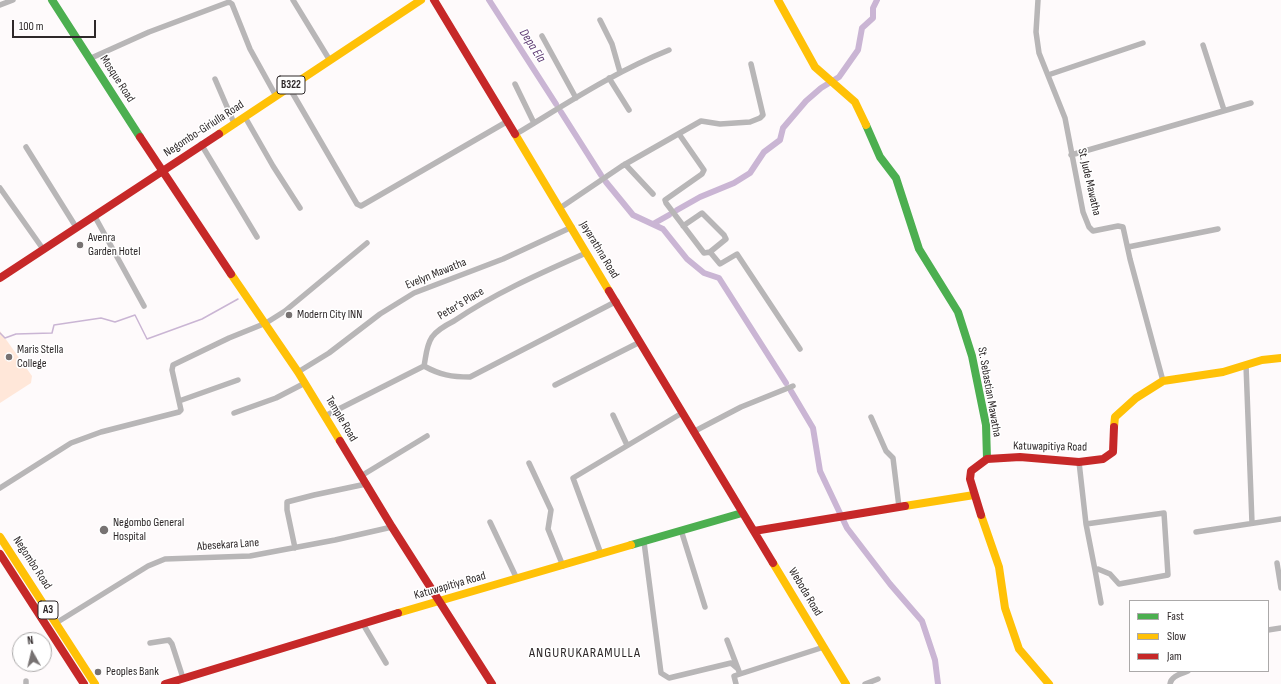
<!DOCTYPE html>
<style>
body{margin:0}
#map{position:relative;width:1281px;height:684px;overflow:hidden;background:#fefafb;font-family:"Sofia Sans Condensed",sans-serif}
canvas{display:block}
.legend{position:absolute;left:1129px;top:600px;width:140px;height:72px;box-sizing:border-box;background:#fff;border:1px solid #aba9a9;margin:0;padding:5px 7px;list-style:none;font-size:12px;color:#2e2829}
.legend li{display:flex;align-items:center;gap:8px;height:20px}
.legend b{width:20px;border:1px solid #aba9a9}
.north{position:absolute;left:12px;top:632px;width:40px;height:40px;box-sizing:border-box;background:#fff;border:1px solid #aba9a9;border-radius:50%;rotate:352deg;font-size:11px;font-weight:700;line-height:16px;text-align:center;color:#2e2829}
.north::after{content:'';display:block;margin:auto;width:14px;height:18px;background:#777272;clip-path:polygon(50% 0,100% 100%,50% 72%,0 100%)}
.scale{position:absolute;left:12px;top:20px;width:84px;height:18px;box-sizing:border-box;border:2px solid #2e2829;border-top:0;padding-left:5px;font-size:12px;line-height:14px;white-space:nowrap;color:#2e2829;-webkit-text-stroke:3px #fff;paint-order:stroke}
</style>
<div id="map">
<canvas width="1281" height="684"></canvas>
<ul class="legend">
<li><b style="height:5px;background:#4caf50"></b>Fast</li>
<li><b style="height:5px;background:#ffc107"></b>Slow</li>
<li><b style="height:5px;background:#c62828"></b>Jam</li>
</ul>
<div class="north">N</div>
<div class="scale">100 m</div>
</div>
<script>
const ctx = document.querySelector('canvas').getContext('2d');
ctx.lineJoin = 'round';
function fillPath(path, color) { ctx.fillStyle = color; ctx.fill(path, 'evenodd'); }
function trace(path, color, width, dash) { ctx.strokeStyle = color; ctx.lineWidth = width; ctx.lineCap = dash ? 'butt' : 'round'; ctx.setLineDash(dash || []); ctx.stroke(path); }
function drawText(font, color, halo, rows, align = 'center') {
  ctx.font = font + ' "Sofia Sans Condensed",sans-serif'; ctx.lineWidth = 3; ctx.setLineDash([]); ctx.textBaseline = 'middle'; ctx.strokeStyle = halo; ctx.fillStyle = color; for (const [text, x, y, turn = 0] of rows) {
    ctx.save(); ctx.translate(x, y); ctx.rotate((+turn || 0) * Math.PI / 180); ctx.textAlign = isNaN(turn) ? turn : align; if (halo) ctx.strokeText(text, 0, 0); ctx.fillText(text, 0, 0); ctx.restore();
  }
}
fillPath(new Path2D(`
 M 0,331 L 32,376 L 31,383 L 0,403 Z`), '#ffe7d9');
trace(new Path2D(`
 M 0,333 L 5,338 L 16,334 L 52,333 L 54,325 L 101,318 L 115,322 L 135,315 L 147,339 L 202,319 L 238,299`), '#cab5d4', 1.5);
trace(new Path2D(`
 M 489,0 L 556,104
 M 561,112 L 601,175
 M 606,182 L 633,215 L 663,229 L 687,259 L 704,273 L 719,278 L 786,383
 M 677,210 L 700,197 L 734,183 L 750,173 L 764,152 L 780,140 L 783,128 L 806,101 L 821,88 L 839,77 L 858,50 L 862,28 L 873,18 L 873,8 L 877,0
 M 653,224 L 669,215
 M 791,391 L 813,428 L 820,471 L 847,528 L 890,584 L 922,621 L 935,660 L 938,684`), '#cab5d4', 6);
trace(new Path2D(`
 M 293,0 L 329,59
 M 1038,0 L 1036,32 L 1039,53 L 1065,118 L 1083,212 L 1089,227 L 1093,231 L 1118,226 L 1123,227 L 1130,259 L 1163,381
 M 0,5 L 13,0
 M 600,20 L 612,44 L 620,72
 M 542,36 L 576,98
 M 1203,45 L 1224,110
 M 89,59 L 149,32 L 229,2 L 232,4 L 250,49 L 276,96
 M 1048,75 L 1143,43
 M 609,78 L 629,110
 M 215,79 L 234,123
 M 515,84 L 534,123
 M 289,87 L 357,204 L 361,206 L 508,121
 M 245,117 L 273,166 L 300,208
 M 516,134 C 566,104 614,72 669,50
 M 679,134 L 704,170 L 702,174 L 665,200 L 666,203 L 704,253 L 710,252 L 726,239 L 724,235 L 702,213 L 683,226
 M 201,144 L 257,237
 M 26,147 L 76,227
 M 1071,155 L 1251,103
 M 625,164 L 653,194
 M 0,188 L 43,249
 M 560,208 L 622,166 L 701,121 L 720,124 L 750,122 L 760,118 L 763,115 L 751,64
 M 94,215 L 144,306
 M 1128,247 L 1218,229
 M 710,252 L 720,264 L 737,254 L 800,349
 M 1246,365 L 1252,523
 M 424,366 C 440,375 452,377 470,377 L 617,301
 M 298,372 L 329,353 L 380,314 L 414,293 L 503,259 L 572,227
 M 555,385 L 640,342
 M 179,401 L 238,380
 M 234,413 L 276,398 L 305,383
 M 613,415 L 627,445
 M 325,416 L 424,366 C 426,357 426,346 432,337 C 437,330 446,325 454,321 C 495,293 541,273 586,253
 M 871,417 L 886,451 L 893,458 L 899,507
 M 693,432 L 741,407 L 793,386
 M 1079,462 L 1086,524 L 1095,570
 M 529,463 L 551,510 L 548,529 L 563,566
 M 361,476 L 427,436
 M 0,488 L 71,443 L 101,432 L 179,412 L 181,410 L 172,370 L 173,365 L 229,338 L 266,323 L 285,311 L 367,243
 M 490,522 L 517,579
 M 1086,524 L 1164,513 L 1168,575 L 1119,584 L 1110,574 L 1098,569 L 1095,570 L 1101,603
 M 681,530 L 705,607
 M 1196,532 L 1281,519
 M 644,542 L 661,673 L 669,678 L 731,663 L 738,669
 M 295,548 L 287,510 L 287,502 L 314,495 L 366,484
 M 601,554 L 573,478 L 682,413
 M 1277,563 L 1281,588
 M 56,623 L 148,566 L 165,559 L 250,556 L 335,540 L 392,527
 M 363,624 L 386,663
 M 1268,630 L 1281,628
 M 727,640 L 740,674 L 734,676 L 736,684
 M 150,643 L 169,640 L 172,644 L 183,678
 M 740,674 L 824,647
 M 26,681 L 26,684
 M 865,684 L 878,679
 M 1170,684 C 1171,676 1181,674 1188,671`), '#b8b6b7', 5.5);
trace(new Path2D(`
 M 52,0 L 140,137
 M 866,125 L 880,157 L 896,178 L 919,249 L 958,312 L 972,356 L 986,425 L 987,459
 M 631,545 L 742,513`), '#4caf50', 8);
trace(new Path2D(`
 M 778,0 L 815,67 L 855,102 L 866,125
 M 219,134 L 421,0
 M 515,134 L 609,291
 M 231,274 L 298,372 L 340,441
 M 1114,427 L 1115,417 L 1136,398 L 1163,381 L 1223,372 L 1262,360 L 1281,358
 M 905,506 L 974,495
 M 981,515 L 999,567 L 1005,608 L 1019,649 L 1049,684
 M 0,537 L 95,684
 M 773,563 L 846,684
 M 398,613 L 631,545`), '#ffc107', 8);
trace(new Path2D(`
 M 434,0 L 515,134
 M 140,137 L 231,274
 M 0,278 L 219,134
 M 609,291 L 773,563
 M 340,441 L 392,527 L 492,684
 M 981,515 L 970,479 L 971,471 L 987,459 L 1020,457 L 1079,462 L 1103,459 L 1113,452 L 1114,427
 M 754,531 L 905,506
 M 0,554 L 84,684
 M 165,684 L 398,613`), '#c62828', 8);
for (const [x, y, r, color] of [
 [80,245,4,"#777272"],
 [289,315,4,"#777272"],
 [9,357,4,"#777272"],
 [104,530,5,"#777272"],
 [98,672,4,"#777272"]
]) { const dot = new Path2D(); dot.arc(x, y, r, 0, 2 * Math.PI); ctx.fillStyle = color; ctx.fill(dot); trace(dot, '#fff', 1.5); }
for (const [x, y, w] of [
 [291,85,28],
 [48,610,20]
]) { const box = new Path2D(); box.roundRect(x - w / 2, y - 9, w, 18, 3); ctx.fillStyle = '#fff'; ctx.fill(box); trace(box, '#2e2829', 1); }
drawText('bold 11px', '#2e2829', null, [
 ["B322",291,85],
 ["A3",48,610]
]);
drawText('12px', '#2e2829', '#fff', [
 ["Mosque Road",117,79,57],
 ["Negombo-Giriulla Road",204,129,-33],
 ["St. Jude Mawatha",1089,182,77],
 ["Jayarathna Road",599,250,59],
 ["Evelyn Mawatha",436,274,-22],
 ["Peter's Place",461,304,-31],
 ["St. Sebastian Mawatha",989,392,80],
 ["Temple Road",341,419,59],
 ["Katuwapitiya Road",1050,447,1],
 ["Abesekara Lane",228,545,-4],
 ["Negombo Road",32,563,57],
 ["Katuwapitiya Road",450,586,-16],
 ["Weboda Road",805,592,59]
]);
drawText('12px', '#2e2829', '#fff', [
 ["Avenra",88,238],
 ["Garden Hotel",88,252],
 ["Modern City INN",297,315],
 ["Maris Stella",17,350],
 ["College",17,364],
 ["Negombo General",113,523],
 ["Hospital",113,537],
 ["Peoples Bank",106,672]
], 'left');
drawText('italic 13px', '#5f3c74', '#fff', [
 ["Depa Ela",532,46,57]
]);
ctx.letterSpacing = '1px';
drawText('14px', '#2e2829', '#fff', [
 ["ANGURUKARAMULLA",585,653]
]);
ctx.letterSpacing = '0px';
</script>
